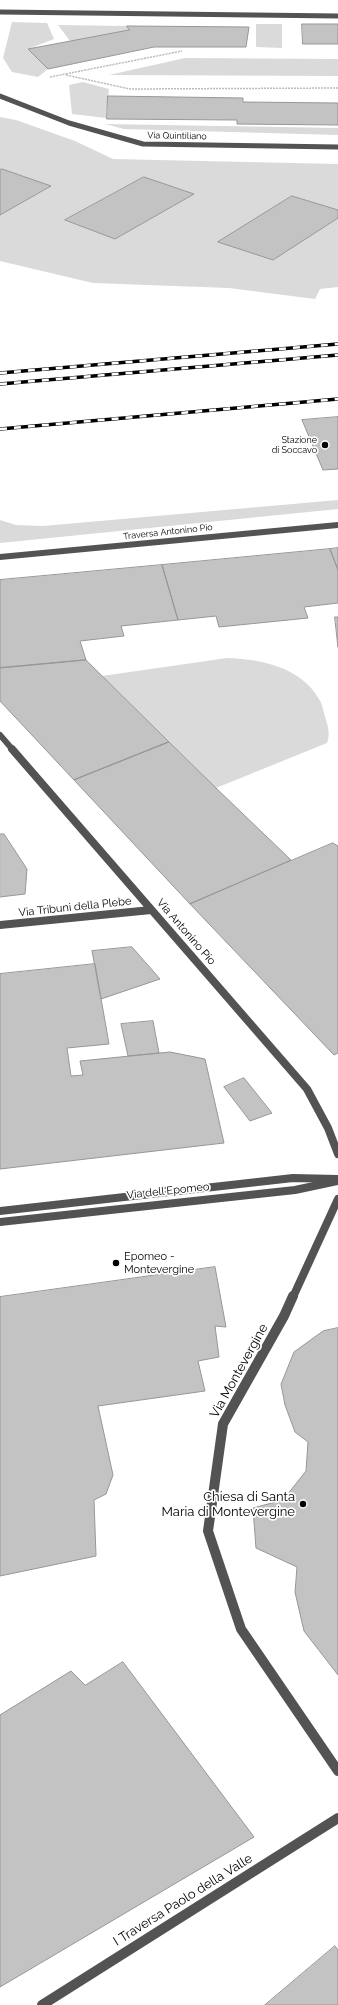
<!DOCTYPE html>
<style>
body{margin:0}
canvas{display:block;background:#fff}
</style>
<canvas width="338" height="2005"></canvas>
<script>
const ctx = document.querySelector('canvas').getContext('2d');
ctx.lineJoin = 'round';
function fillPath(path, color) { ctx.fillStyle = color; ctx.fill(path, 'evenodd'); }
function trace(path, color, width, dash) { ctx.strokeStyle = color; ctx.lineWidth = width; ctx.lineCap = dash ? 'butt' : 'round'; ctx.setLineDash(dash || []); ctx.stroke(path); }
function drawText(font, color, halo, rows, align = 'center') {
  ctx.font = font + ' Raleway,sans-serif'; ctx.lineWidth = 3.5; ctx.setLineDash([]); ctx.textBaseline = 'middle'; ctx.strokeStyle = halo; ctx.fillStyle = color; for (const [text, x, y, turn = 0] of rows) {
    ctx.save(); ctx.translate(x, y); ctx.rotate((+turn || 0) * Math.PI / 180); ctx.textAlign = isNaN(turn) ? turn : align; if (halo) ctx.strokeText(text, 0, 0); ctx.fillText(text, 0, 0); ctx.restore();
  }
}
fillPath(new Path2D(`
 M 12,22 L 47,23 L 54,39 L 28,49 L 48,69 L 38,77 L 12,72 L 3,58 Z
 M 256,24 L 282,24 L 282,48 L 256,47 Z
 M 58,25 L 127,26 L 129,30 L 70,41 Z
 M 185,58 L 338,59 L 338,76 L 109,75 Z
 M 83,82 L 109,89 L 106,118 L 72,114 L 69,85 Z
 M 0,117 L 16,120 L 75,141 L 113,159 L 338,164 L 338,210 L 292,196 L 219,242 L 273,260 L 338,218 L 338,287 L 320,289 L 315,299 L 229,288 L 93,283 L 0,261 L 0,215 L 50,187 L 0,170 ZM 144,177 L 194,194 L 115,239 L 65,220 Z
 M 105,124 L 338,128 L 338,135 L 124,129 Z
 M 338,500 L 338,509 L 0,543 L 0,520 L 16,525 L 43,526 Z
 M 227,658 C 260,659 301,667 319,699 C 322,703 323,709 324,713 C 327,724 331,732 327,743 L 216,788 L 102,676 Z`), '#dadada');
const building = new Path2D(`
 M 302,24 L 338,24 L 338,44 L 303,44 Z
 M 127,26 L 249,27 L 246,47 L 154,47 L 48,69 L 28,49 L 129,30 Z
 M 108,96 L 243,98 L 243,102 L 338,103 L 338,125 L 237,124 L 237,120 L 107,119 Z
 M 2,169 L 51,186 L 0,215 L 0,170 Z
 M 144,177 L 194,194 L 115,239 L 65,220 Z
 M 292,196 L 338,210 L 338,218 L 273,260 L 218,242 Z
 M 338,417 L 338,469 L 323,470 L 302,420 Z
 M 338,548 L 338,570 L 330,549 Z
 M 330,549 L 338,570 L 338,603 L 304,607 L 308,618 L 219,627 L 216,616 L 178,620 L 162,565 Z
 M 162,565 L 178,620 L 121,626 L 124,636 L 80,641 L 86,660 L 0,668 L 0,580 Z
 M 335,617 L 338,617 L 338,647 Z
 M 86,660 L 169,742 L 74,780 L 0,701 L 0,668 Z
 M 169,742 L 216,788 L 291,860 L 190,904 L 74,780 Z
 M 0,834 L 4,834 L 27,869 L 25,894 L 0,897 Z
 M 333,843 L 338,846 L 338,1053 L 334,1055 L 190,904 Z
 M 132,947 L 160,979 L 101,999 L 92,951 Z
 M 95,964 L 109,1044 L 67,1048 L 71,1076 L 83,1075 L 80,1061 L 170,1052 L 205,1059 L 224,1143 L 0,1169 L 0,974 Z
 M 153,1021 L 159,1053 L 128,1056 L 121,1024 Z
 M 244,1078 L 272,1113 L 250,1121 L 224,1087 Z
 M 215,1267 L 226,1327 L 215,1326 L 219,1357 L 198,1361 L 205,1391 L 98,1406 L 113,1475 L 106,1494 L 94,1500 L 96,1556 L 0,1576 L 0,1297 Z
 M 338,1328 L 338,1675 L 304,1631 L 295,1592 L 297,1567 L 256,1548 L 253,1508 L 283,1500 L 306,1471 L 308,1442 L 295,1432 L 285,1405 L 281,1384 L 294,1352 L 323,1331 Z
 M 123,1662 L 254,1837 L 0,1987 L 0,1715 L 71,1671 L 85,1685 Z
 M 335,1946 L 338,1950 L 338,2005 L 265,2005 Z`);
fillPath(building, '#c3c3c3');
trace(building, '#979797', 1);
trace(new Path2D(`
 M 66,75 L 130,89 L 338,88
 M 50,77 L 182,51`), '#757575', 1.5, [0.5, 1]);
trace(new Path2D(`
 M 0,1211 L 293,1178 L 338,1179`), '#535353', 8);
trace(new Path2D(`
 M 0,12 L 338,16
 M 0,96 L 69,123 L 143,144 L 338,147`), '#535353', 5);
trace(new Path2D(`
 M 0,557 L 338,525
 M 0,735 L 13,750`), '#535353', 6);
trace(new Path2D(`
 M 12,749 L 307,1089 L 328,1128 L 338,1154
 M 0,925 L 151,910`), '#535353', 8);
trace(new Path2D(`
 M 42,2005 L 338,1818`), '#535353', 10);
trace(new Path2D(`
 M 0,1222 L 295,1190 L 338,1181
 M 293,1297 L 338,1199`), '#535353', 8);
trace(new Path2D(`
 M 293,1296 L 284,1316 L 223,1424 L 208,1531 L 241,1629 L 338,1771`), '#535353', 10);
const rail = new Path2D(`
 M 0,373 L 338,344
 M 0,384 L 338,355
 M 0,429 L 338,399`);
trace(rail, '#000', 3.5);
trace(rail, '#fff', 2.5, [7]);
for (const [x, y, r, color] of [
 [325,445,4,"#000"],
 [116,1263,4,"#000"],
 [303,1504,4,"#000"]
]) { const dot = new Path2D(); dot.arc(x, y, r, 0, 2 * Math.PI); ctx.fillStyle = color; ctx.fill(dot); trace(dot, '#fff', 1.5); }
drawText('9px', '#000', '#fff', [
 ["Via Quintiliano",177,136,1],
 ["Traversa Antonino Pio",168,532,-6]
]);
drawText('9px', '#000', '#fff', [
 ["Stazione",317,440],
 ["di Soccavo",317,450]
], 'right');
drawText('11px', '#000', '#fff', [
 ["Via Tribuni della Plebe",75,907,-6],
 ["Via Antonino Pio",186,932,49],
 ["Via dell'Epomeo",168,1191,-6]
]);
drawText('11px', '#000', '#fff', [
 ["Epomeo -",124,1257],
 ["Montevergine",124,1270]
], 'left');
drawText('13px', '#000', '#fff', [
 ["Via Montevergine",239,1371,-61],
 ["I Traversa Paolo della Valle",183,1900,-32]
]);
drawText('13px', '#000', '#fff', [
 ["Chiesa di Santa",295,1497],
 ["Maria di Montevergine",295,1512]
], 'right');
</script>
